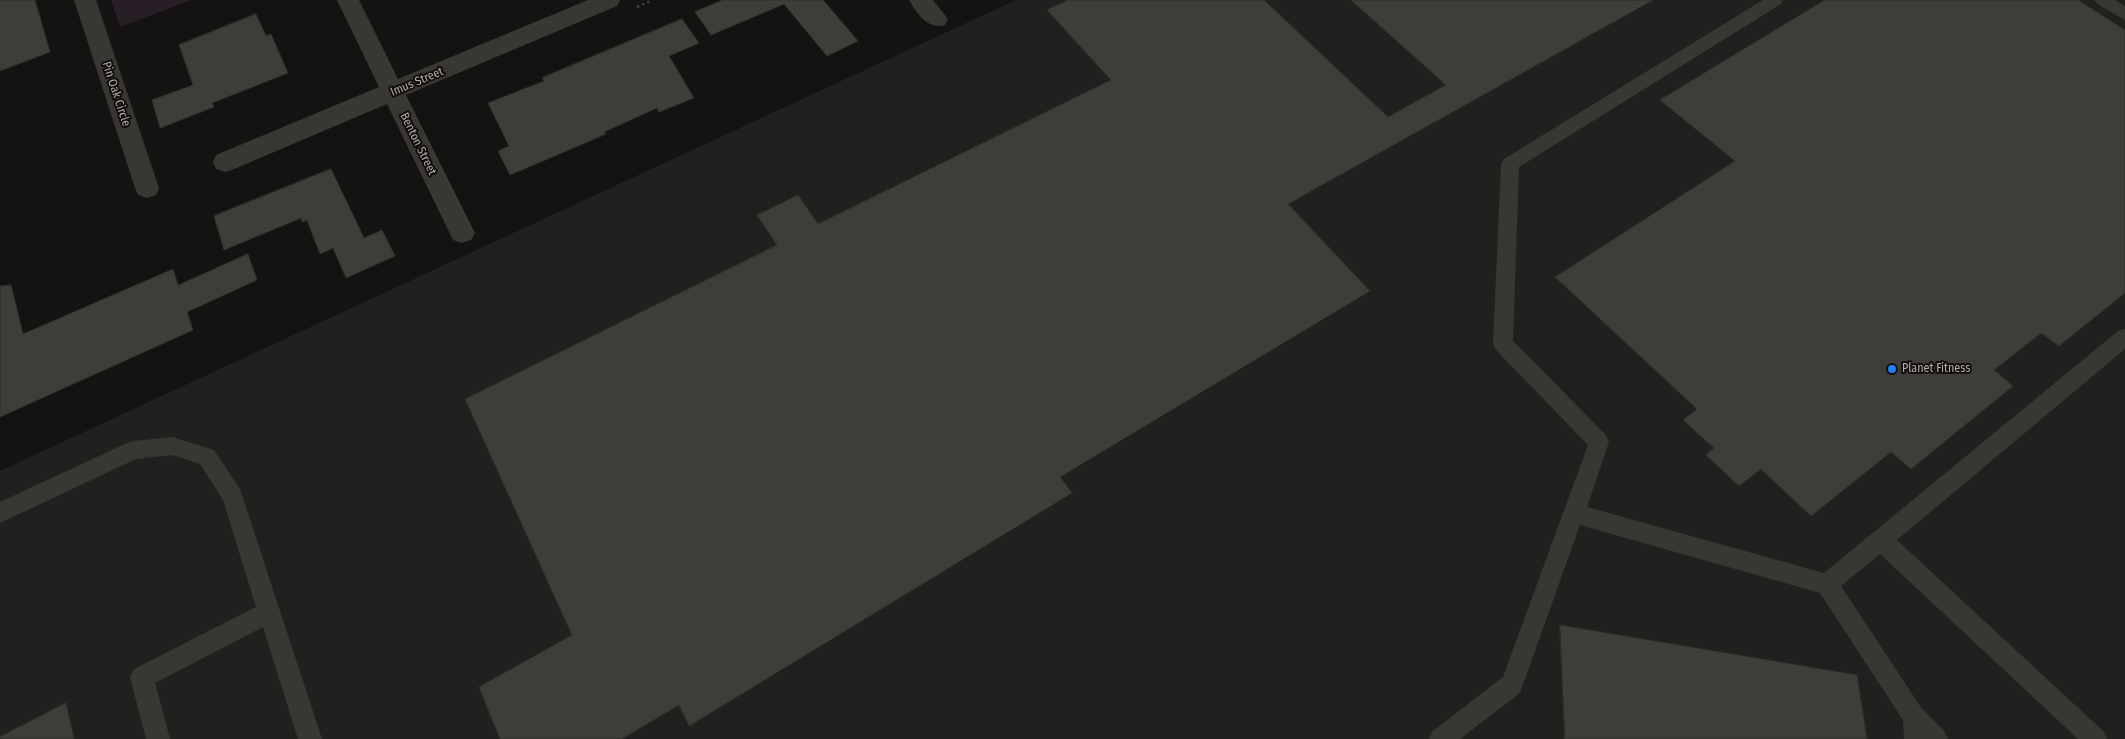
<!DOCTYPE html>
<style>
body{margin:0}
canvas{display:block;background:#141312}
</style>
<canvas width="2125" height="739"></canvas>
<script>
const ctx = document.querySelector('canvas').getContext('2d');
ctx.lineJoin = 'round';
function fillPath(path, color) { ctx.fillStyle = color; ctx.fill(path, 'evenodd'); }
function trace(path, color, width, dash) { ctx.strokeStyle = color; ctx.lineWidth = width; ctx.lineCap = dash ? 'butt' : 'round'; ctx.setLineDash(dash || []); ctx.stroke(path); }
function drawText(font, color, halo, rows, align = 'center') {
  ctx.font = font + ' "Fira Sans Condensed",sans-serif'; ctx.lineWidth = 4; ctx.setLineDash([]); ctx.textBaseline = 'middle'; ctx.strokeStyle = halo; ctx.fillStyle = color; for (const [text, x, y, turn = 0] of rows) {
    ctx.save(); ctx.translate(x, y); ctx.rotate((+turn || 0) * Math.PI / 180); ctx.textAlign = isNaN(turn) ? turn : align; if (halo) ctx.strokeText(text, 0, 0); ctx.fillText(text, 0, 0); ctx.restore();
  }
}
fillPath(new Path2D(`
 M 1016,0 L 2125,0 L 2125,739 L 0,739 L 0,471 Z`), '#21201e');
fillPath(new Path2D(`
 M 111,0 L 191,0 L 120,27 Z`), '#271e26');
const building = new Path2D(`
 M 0,0 L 35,0 L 50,52 L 0,71 Z
 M 723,0 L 823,0 L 858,41 L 827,56 L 784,4 L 711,35 L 695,12 Z
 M 1068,0 L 1264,0 L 1388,117 L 1446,85 L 1351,0 L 1653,0 L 1288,204 L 1370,291 L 1060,477 L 1072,493 L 689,726 L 679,705 L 622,739 L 500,739 L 479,687 L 572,635 L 465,399 L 777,245 L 757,215 L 798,195 L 818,224 L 1111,80 L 1047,10 Z
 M 1825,0 L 2078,0 L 2125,30 L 2125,293 L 2059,346 L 2041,333 L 1994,370 L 2013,386 L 1911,469 L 1891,452 L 1811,516 L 1761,469 L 1739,486 L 1706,455 L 1714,448 L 1683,420 L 1697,409 L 1555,277 L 1735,161 L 1660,100 Z
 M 256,14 L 266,36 L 271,34 L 288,73 L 212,103 L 214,107 L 160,128 L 152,100 L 193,85 L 179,45 Z
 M 682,19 L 699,43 L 669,56 L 694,98 L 659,112 L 657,108 L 604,132 L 606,134 L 510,175 L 498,151 L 509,146 L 488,103 L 544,81 L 542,78 Z
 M 331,169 L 364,238 L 382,230 L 395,256 L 346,278 L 333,248 L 320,254 L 307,220 L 302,222 L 301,218 L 224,250 L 214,216 Z
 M 248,254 L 257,280 L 187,312 L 193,330 L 0,417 L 0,286 L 11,285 L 23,334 L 173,269 L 178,285 Z
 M 1560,625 L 1857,675 L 1867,739 L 1565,739 Z
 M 66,703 L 74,739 L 0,739 L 0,737 Z`);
fillPath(building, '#3f3d39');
trace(building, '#302f2c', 1);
trace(new Path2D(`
 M 637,7 L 652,0`), '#403d39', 2.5, [2.5, 3]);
fillPath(new Path2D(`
 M 1763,0 L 1783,0 L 1781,4 L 1519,167 L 1513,341 L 1606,435 L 1609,442 L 1587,507 L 1824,573 L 2118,331 L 2125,329 L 2125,349 L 1897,540 L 2103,731 L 2107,739 L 2078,739 L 1880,554 L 1841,586 L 1922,709 L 1944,731 L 1948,739 L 1904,739 L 1903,720 L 1820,593 L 1580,525 L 1520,693 L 1460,739 L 1429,739 L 1433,731 L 1503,677 L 1588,445 L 1496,350 L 1493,344 L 1501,164 L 1504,159 Z
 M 2095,0 L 2115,0 L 2125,6 L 2125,20 L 2097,4 Z
 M 172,437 L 214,450 L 240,489 L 322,739 L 298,739 L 263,627 L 155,683 L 170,739 L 146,739 L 130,677 L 134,669 L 256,607 L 223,500 L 200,464 L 172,455 L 136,459 L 0,523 L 0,502 L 127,443 L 134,441 Z`), '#393733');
fillPath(new Path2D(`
 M 74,0 L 96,0 L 159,188 L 156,195 L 147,198 L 138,195 L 135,188 Z
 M 337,0 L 359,0 L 398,79 L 588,0 L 620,0 L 617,6 L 406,95 L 475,233 L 471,240 L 462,243 L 453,240 L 387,104 L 234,169 L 225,172 L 216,169 L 213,162 L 216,155 L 379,87 Z
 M 909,0 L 933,0 L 948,19 L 945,25 C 928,30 917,14 909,0 Z`), '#393733');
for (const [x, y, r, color] of [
 [1892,369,5,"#237ffb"]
]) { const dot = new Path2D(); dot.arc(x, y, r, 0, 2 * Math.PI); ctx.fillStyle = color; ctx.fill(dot); trace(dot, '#0f0e0d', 2); }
drawText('12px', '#b5aea2', '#0f0e0d', [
 ["Imus Street",417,82,-23],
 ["Pin Oak Circle",116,94,72],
 ["Benton Street",418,144,64]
]);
drawText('12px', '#b5aea2', '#0f0e0d', [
 ["Planet Fitness",1902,369]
], 'left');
</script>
